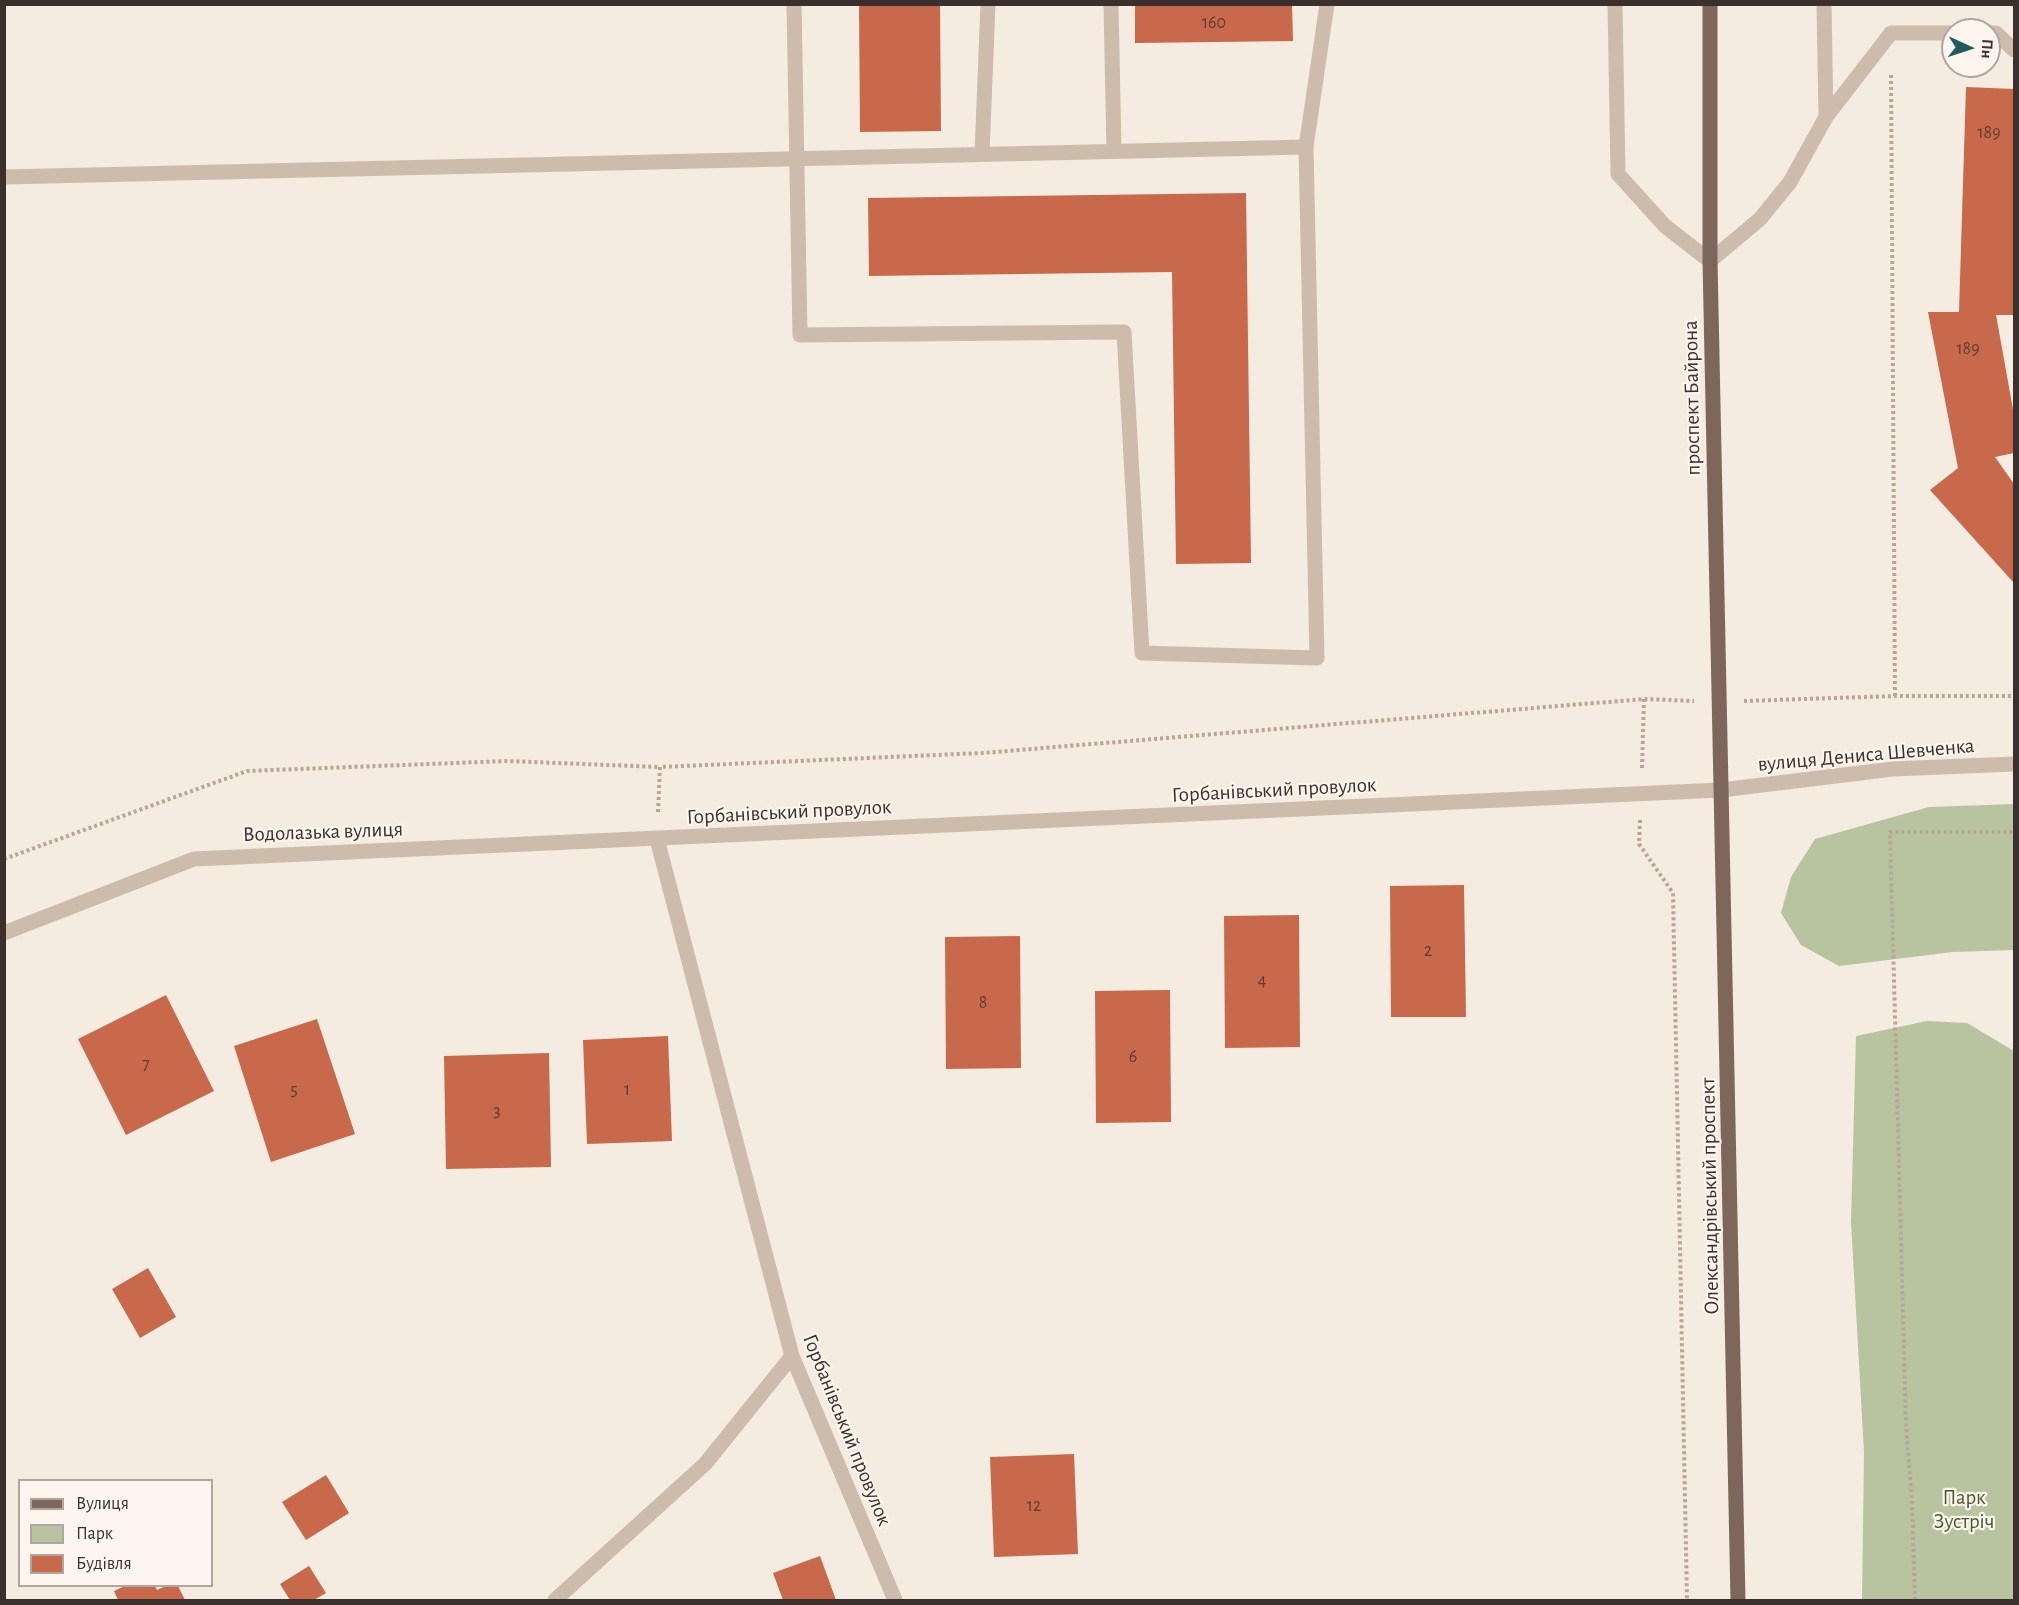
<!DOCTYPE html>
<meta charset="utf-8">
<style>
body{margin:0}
#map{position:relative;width:2019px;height:1605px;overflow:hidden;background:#f4ebe1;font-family:"Alegreya Sans",sans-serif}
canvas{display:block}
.frame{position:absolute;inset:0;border:6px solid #3b302b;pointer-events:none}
.legend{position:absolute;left:18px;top:1479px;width:195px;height:108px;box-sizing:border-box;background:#fbf5ee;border:2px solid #aea6a0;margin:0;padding:8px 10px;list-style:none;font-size:18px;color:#3b302b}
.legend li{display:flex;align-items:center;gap:12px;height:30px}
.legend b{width:30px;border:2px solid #aea6a0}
.north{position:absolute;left:1941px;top:18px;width:60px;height:60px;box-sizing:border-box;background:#fbf5ee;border:2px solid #aea6a0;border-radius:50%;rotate:93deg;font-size:16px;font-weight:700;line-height:24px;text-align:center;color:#3b302b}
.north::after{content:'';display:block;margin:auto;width:21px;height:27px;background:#1f5a5e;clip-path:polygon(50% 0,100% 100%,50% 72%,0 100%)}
</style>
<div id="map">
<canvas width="2019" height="1605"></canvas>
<div class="frame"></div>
<ul class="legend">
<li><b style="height:8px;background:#7d675c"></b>Вулиця</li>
<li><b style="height:16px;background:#b8c4a0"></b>Парк</li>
<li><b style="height:16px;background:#c8694b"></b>Будівля</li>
</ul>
<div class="north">Пн</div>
</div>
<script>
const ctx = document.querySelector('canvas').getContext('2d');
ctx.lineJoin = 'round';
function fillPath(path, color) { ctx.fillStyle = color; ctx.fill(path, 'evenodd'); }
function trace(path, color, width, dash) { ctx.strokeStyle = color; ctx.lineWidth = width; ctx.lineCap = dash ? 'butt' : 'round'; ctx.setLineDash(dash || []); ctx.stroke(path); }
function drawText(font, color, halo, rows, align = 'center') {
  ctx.font = font + ' "Alegreya Sans",sans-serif'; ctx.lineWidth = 4.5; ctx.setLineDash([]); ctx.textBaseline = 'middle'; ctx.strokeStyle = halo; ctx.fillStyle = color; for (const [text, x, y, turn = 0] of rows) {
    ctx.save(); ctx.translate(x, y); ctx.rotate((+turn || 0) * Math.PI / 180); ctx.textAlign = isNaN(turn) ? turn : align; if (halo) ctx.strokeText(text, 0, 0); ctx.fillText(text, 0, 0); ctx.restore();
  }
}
fillPath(new Path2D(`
 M 2014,804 L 2014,950 L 1953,952 L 1839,966 L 1801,945 L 1781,913 L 1791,877 L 1815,839 L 1929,807 Z
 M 1927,1021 L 1967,1023 L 2014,1051 L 2014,1600 L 1862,1600 L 1864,1452 L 1851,1222 L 1856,1036 Z`), '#b8c4a0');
fillPath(new Path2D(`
 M 859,4 L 940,4 L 941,131 L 860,132 Z
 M 1135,4 L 1292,4 L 1293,41 L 1135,43 Z
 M 1966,87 L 2014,89 L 2014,315 L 1996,315 L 2014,415 L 2014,453 L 1995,457 L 2014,484 L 2014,583 L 1930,490 L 1958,468 L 1928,312 L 1959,312 Z
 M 1246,193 L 1251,563 L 1176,564 L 1172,272 L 869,276 L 868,198 Z
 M 1464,885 L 1466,1017 L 1391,1017 L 1390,886 Z
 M 1299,915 L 1300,1047 L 1225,1048 L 1224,916 Z
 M 1020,936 L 1021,1068 L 946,1069 L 945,937 Z
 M 1170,990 L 1171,1122 L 1096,1123 L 1095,991 Z
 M 166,995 L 214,1091 L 126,1135 L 78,1039 Z
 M 317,1019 L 355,1134 L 271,1162 L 234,1046 Z
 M 668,1036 L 672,1141 L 587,1144 L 583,1040 Z
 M 549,1053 L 551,1167 L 446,1169 L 444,1056 Z
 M 148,1268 L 176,1317 L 140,1338 L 112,1289 Z
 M 1074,1454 L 1078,1554 L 994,1557 L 990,1457 Z
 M 326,1475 L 349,1513 L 306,1540 L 282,1502 Z
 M 820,1556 L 836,1600 L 783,1600 L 773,1573 Z
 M 309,1566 L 326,1593 L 314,1600 L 290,1600 L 280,1584 Z
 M 125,1586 L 155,1586 L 157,1590 L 166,1586 L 178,1586 L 185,1600 L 118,1600 L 114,1591 Z`), '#c8694b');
trace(new Path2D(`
 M 1891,75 L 1895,696
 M 1744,701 L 1895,696 L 2014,696
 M 1642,768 L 1644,699
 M 658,812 L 660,767 L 982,753 L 1644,699 L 1694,701
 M 1640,820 L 1639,844 L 1673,893 L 1687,1600
 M 4,859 L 247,771 L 507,761 L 660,767
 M 1915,1600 L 1912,1501 L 1906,1426 L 1890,832 L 2014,832`), '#b9a596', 4, [3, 3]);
trace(new Path2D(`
 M 794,4 L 800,335 L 1124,332 L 1142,653 L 1317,658 L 1306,147
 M 1111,4 L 1114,151
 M 1615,4 L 1618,174 L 1665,226 L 1710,261 L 1760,219 L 1790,182 L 1826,117 L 1824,4
 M 1989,33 L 1996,33 L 2014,50
 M 1826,117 L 1891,33 L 1953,33
 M 982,154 L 988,4
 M 4,177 L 1306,147 L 1327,4
 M 657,839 L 792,1356 L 895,1600
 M 4,933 L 194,859 L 1721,790 L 1893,769 L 2014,764
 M 555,1600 L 705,1464 L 792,1356`), '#cdbbac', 15);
trace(new Path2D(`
 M 1710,4 L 1710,261 L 1738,1600`), '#7d675c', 15);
drawText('18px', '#5e3e33', null, [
 ["160",1214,23],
 ["189",1989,133],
 ["189",1968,349],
 ["2",1428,951],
 ["4",1262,981],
 ["8",983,1003],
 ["6",1133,1057],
 ["7",146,1065],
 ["5",294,1090],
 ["1",627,1090],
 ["3",497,1111],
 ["12",1034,1506]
]);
drawText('21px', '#3b302b', '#fbf5ee', [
 ["проспект Байрона",1692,398,-91],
 ["вулиця Дениса Шевченка",1866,755,-5],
 ["Горбанівський провулок",1274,790,-3],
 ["Горбанівський провулок",789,812,-3],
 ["Водолазька вулиця",323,832,-2],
 ["Олександрівський проспект",1710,1196,-91],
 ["Горбанівський провулок",847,1430,68]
]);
drawText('21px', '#4a5a2e', '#fbf5ee', [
 ["Парк",1964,1498],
 ["Зустріч",1964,1522]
]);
</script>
